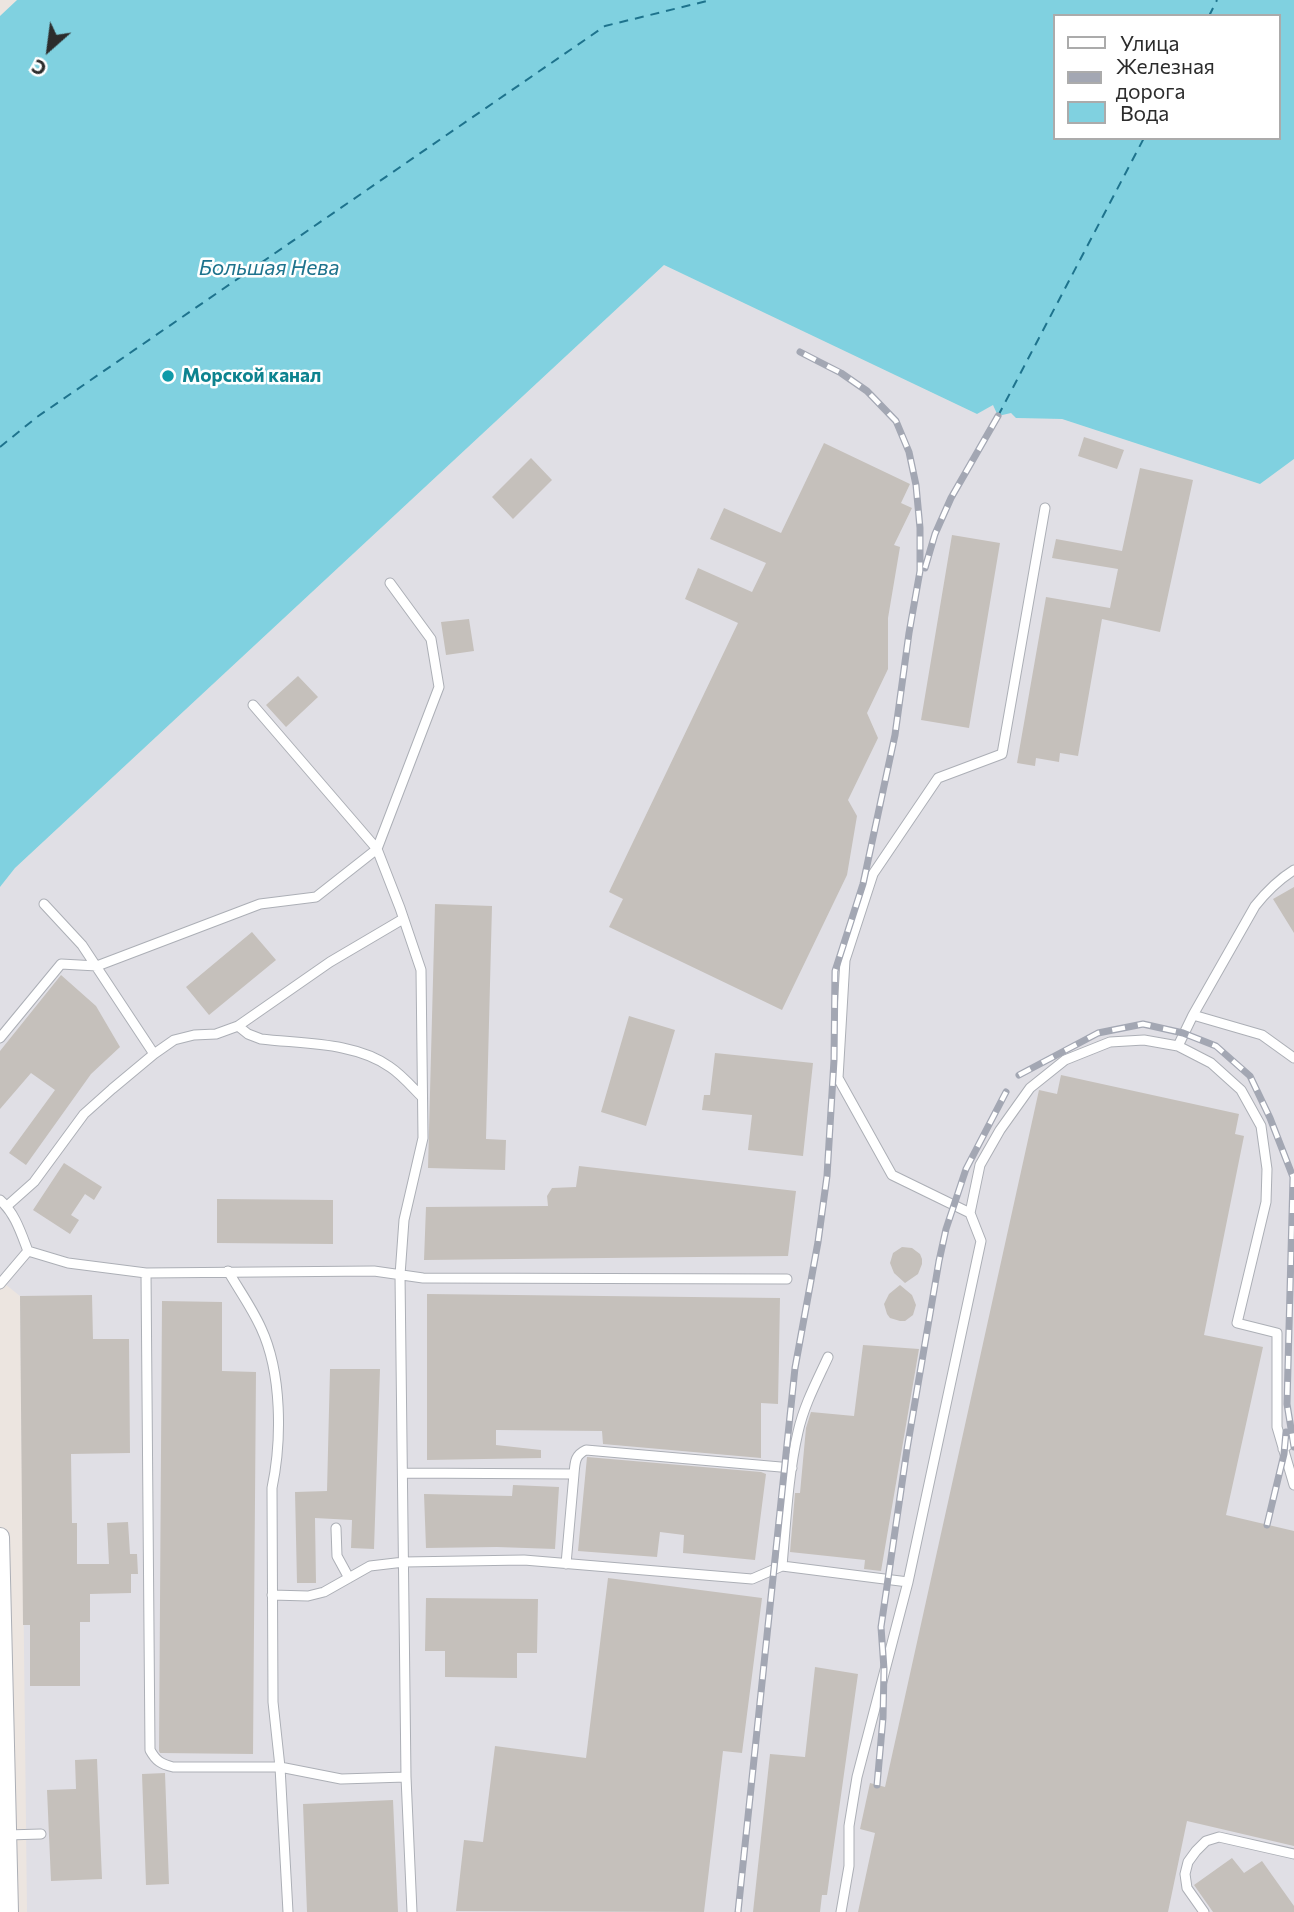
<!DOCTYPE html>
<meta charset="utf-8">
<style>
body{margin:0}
#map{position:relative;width:1294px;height:1912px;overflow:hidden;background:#ece5e0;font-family:Commissioner,sans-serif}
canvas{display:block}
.legend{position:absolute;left:1053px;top:14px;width:228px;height:126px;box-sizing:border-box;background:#fff;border:2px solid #ababab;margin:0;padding:9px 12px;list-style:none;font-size:21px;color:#2c2c2c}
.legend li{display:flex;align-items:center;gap:14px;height:35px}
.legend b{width:35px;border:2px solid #ababab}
.north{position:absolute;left:14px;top:14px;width:70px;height:70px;-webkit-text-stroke:5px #fff;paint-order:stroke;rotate:208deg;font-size:19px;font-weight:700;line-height:28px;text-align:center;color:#2c2c2c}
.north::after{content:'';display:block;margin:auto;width:24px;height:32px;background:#2c2c2c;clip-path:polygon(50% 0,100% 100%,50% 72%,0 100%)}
</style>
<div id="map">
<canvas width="1294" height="1912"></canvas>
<ul class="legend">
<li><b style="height:9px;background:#fff"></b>Улица</li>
<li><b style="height:9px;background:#a3a7b3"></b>Железная дорога</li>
<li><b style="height:19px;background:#80d1e0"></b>Вода</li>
</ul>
<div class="north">С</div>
</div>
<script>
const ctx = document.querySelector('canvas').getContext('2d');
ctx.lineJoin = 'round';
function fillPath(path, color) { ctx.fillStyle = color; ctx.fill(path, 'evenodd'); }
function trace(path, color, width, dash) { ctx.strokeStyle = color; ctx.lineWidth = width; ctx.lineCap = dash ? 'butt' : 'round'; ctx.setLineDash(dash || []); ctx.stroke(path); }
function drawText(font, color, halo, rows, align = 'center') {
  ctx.font = font + ' Commissioner,sans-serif'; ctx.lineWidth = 5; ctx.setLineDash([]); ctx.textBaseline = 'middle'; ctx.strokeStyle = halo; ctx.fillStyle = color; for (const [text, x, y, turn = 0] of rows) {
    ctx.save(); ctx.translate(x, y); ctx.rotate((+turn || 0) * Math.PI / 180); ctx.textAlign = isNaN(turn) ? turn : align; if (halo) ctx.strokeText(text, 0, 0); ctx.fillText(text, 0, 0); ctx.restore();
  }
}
fillPath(new Path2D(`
 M 664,265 L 977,414 L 994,404 L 1011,413 L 1017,418 L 1062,419 L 1260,484 L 1294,459 L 1294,1912 L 27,1912 L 20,1296 L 0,1280 L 0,887 L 15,868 Z`), '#e0dfe5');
fillPath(new Path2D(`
 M 17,0 L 1294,0 L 1294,459 L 1260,484 L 1062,419 L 1016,418 L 1011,413 L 998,416 L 993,405 L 977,414 L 664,265 L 15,868 L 0,887 L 0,16 ZM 1054,16 L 1278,16 L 1278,138 L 1054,138 Z`), '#80d1e0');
trace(new Path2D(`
 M 1209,16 L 1217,0
 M 998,416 L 1144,138
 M 0,447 L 37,417 L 605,26 L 711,0`), '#1e738d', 2, [9, 7]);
fillPath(new Path2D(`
 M 1084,437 L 1124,450 L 1117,469 L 1078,456 Z
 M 824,443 L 910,484 L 901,503 L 912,508 L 894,545 L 900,547 L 888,618 L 888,669 L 867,713 L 878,738 L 848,800 L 857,816 L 847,875 L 782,1010 L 609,927 L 623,899 L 609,892 L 738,623 L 685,599 L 698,568 L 752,592 L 766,563 L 710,539 L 724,508 L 781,533 Z
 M 531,458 L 552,480 L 513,519 L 492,497 Z
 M 1140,468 L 1193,480 L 1160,632 L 1102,619 L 1078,756 L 1060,753 L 1059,762 L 1036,758 L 1035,766 L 1017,763 L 1046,597 L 1110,608 L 1118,569 L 1052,558 L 1056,539 L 1122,551 Z
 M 952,535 L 1000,543 L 969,728 L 921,720 Z
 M 469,619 L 474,651 L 446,655 L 441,622 Z
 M 298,676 L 318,697 L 286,727 L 266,705 Z
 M 1294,887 L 1294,933 L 1273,899 Z
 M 435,904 L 492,906 L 486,1139 L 506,1140 L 505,1170 L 428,1168 Z
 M 252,932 L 276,960 L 209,1015 L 186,987 Z
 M 61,975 L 96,1006 L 120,1047 L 91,1074 L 26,1165 L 9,1153 L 55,1090 L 31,1073 L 0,1109 L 0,1051 Z
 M 629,1016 L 675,1030 L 646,1126 L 601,1112 Z
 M 715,1053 L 813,1063 L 803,1156 L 748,1150 L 752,1115 L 702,1110 L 704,1095 L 710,1095 Z
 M 1061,1075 L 1239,1114 L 1235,1134 L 1244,1136 L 1204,1335 L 1263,1347 L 1226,1515 L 1294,1531 L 1294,1846 L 1187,1821 L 1168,1912 L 858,1912 L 875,1833 L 860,1829 L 870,1783 L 885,1787 L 1039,1090 L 1057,1094 Z
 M 64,1163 L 102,1187 L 94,1200 L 85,1194 L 71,1215 L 79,1220 L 70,1234 L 33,1210 Z
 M 579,1166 L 796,1191 L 788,1256 L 424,1260 L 426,1207 L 548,1206 L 547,1196 L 552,1188 L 576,1187 Z
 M 217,1199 L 333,1200 L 333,1244 L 217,1243 Z
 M 902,1247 L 912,1248 L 920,1254 L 922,1259 L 922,1264 L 918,1274 L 905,1283 L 894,1273 L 890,1263 L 893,1253 Z
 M 900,1285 L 912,1295 L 916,1305 L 913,1315 L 905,1321 L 900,1321 L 890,1318 L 887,1314 L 884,1304 L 889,1294 Z
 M 427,1294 L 780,1298 L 778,1404 L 761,1403 L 761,1458 L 603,1444 L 602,1431 L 496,1430 L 496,1445 L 541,1450 L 541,1458 L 427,1460 Z
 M 92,1295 L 93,1339 L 129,1339 L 130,1453 L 71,1454 L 72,1523 L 77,1523 L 77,1564 L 109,1564 L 107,1523 L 128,1522 L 130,1554 L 137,1554 L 138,1574 L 131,1574 L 131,1593 L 90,1594 L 90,1622 L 80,1622 L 80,1686 L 30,1686 L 30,1625 L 23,1625 L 20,1296 Z
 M 162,1301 L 222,1302 L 222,1371 L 256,1372 L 253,1754 L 160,1753 L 159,1751 Z
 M 863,1345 L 919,1349 L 881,1571 L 864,1569 L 865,1560 L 790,1552 L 795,1493 L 800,1493 L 806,1428 L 810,1415 L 811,1412 L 854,1416 Z
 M 330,1369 L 380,1369 L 374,1549 L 351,1548 L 352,1520 L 315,1518 L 316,1583 L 297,1583 L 295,1492 L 327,1491 Z
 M 587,1457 L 761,1472 L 766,1474 L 755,1560 L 683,1553 L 684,1535 L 660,1532 L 657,1557 L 578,1551 Z
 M 513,1485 L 559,1487 L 555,1549 L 497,1547 L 426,1548 L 424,1494 L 512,1496 Z
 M 608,1578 L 762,1598 L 742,1753 L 723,1751 L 704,1912 L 456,1911 L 464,1840 L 483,1842 L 495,1746 L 586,1758 Z
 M 426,1598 L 538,1599 L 537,1653 L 517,1653 L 517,1678 L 445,1677 L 445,1651 L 425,1651 Z
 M 815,1667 L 858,1674 L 827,1895 L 822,1895 L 820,1912 L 753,1912 L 770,1754 L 805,1757 Z
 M 97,1759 L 102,1879 L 51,1881 L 47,1790 L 76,1789 L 75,1760 Z
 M 165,1773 L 169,1884 L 146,1885 L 142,1774 Z
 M 393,1800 L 398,1912 L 307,1912 L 303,1804 Z
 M 1232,1858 L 1244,1873 L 1262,1861 L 1294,1906 L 1294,1912 L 1213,1912 L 1194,1885 Z`), '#c5c0bb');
const service = new Path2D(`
 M 253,705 L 377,849 L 400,908 L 421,970 L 423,1138 L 404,1220 L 400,1275 L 406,1777 L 412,1912
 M 1193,1015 L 1255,906 C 1267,891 1278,880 1294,870
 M 238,1026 L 248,1034 L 261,1039 C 303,1044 355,1042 390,1067 C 402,1075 412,1087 422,1097
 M 0,1038 L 61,964 L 97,966 L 260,904 L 316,897 L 377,849 L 439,687 L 431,639 L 390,583
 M 1178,1046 L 1193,1015 L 1262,1035 L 1294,1058
 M 154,1054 L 174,1040 L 194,1035 L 216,1034 L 238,1026 L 330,962 L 403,919
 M 0,1200 C 15,1213 21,1233 28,1251
 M 7,1206 L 34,1182 L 84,1114 L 112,1089 L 154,1054 L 82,945 L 44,904
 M 970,1213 L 892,1175 L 838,1078 L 845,960 L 873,874 L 938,778 L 1002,754 L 1045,508
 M 228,1271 C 239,1290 252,1308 261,1328 C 282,1373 282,1440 272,1488 L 273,1702 L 280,1767 L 288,1912
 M 146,1273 L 150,1750 C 156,1761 161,1764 173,1767 L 280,1767 L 341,1779 L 406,1777
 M 0,1284 L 28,1251 L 68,1263 L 146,1273 L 374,1271 L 423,1278 L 787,1279
 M 1283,1449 L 1294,1440
 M 403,1473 L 574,1474 L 566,1564
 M 574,1474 C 575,1462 575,1455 586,1450 L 792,1468
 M 336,1528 L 337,1556 L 349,1578
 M 782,1566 C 786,1521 788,1475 798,1432 C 804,1405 817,1381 828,1357
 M 272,1595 L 308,1596 L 324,1592 L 370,1566 L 404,1562 L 524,1560 L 752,1579 L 782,1566 L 908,1582
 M 7,1835 L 41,1834
 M 841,1912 L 849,1866 L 849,1826 L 857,1777 L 908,1582 L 981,1241 L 970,1213 L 980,1165 L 1000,1130 L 1030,1088 L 1065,1060 L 1110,1042 L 1144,1040 L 1178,1046 L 1211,1063 L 1241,1090 L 1261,1126 L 1267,1169 L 1266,1202 L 1237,1323 L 1277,1333 L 1277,1427 L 1294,1485
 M 1204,1912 L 1187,1888 L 1185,1874 L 1188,1862 L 1196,1851 L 1206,1841 L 1219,1837 L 1294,1854`);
const minor = new Path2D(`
 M 0,1537 L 9,1912`);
trace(service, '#acafb6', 11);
trace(minor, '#acafb6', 20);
trace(service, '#fff', 9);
trace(minor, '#fff', 18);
const rail = new Path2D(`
 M 925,568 L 935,534 L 951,498 L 998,416
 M 1019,1075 L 1098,1033 L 1143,1024 L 1183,1033 L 1216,1046 L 1250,1076 L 1270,1118 L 1293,1177 L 1287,1404 L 1294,1447
 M 1267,1525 L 1284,1454 L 1286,1432
 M 877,1785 L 883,1718 L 884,1669 L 881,1627 L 907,1449 L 939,1261 L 946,1229 L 966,1169 L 1006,1092
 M 738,1912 L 795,1368 L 818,1242 L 827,1176 L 834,1060 L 835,971 L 863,884 L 895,735 L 909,633 L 920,571 L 920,528 L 916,485 L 909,452 L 896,421 L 867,391 L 841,373 L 800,352`);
trace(rail, '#a3a7b3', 7);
trace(rail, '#fff', 4.5, [13]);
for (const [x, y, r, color] of [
 [168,376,7,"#0f9aa8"]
]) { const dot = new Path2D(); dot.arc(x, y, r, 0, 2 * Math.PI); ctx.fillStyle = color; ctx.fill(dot); trace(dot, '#fff', 2.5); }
drawText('bold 19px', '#0d838f', '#fff', [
 ["Морской канал",182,376]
], 'left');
drawText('italic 21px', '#1e738d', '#fff', [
 ["Большая Нева",269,268]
]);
</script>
